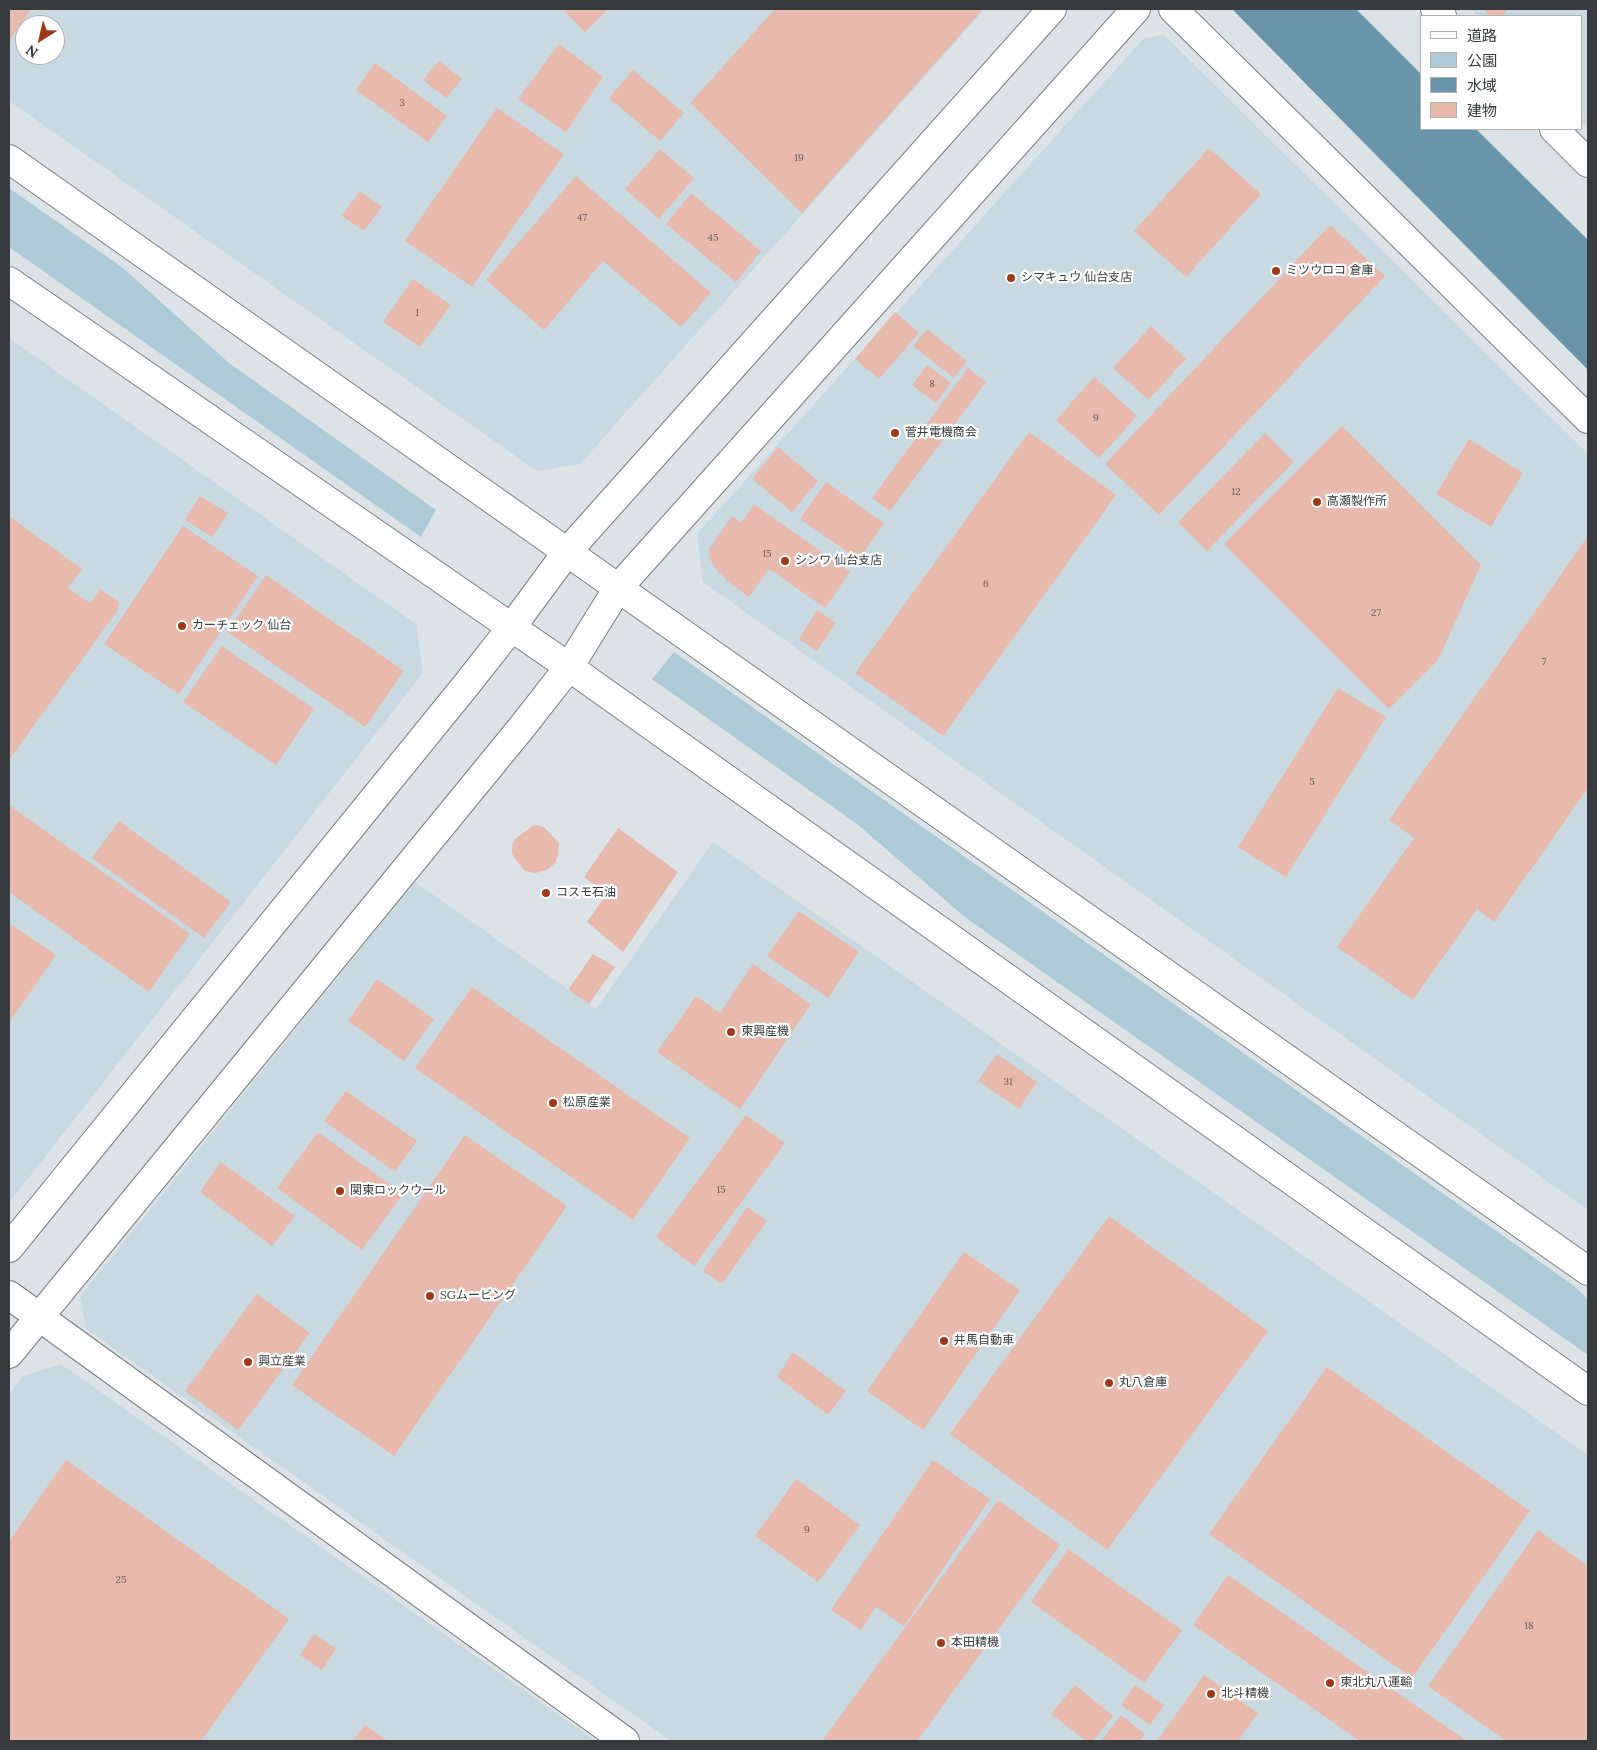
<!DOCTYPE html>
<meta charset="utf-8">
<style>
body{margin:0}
#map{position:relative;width:1597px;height:1750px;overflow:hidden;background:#dbe3e7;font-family:Lora,"Noto Sans JP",serif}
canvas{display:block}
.frame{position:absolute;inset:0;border:10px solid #383b3d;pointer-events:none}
.legend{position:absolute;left:1420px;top:15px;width:162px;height:115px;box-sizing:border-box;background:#fff;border:1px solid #afb1b1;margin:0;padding:6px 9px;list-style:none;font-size:15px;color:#383b3d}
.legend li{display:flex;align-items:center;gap:10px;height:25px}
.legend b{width:25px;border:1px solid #afb1b1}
.north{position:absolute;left:15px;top:15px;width:50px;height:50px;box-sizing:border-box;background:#fff;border:1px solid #afb1b1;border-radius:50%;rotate:215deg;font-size:14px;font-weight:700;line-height:20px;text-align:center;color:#383b3d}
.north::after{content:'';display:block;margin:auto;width:18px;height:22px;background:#9f381a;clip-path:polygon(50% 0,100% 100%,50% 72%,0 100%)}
</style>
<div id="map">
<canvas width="1597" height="1750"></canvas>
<div class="frame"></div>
<ul class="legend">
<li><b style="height:6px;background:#fff"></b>道路</li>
<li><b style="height:14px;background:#afcad7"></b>公園</li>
<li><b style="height:14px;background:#6994a9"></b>水域</li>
<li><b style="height:14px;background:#e8baad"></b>建物</li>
</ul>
<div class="north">N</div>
</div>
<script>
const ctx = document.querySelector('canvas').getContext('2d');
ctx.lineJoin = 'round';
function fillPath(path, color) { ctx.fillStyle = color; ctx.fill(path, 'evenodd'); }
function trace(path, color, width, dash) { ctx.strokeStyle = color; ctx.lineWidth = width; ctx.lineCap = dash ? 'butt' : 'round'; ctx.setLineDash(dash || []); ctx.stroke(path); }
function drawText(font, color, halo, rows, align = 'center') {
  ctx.font = font + ' Lora,"Noto Sans JP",serif'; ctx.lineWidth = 4.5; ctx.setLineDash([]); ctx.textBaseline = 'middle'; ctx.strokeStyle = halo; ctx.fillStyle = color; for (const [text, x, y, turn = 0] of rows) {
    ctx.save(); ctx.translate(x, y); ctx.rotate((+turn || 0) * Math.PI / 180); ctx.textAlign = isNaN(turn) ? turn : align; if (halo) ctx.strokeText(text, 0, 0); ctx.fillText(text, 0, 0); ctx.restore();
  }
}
fillPath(new Path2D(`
 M 9,9 L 985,9 L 580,464 L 537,471 L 9,101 ZM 25,25 L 55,25 L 55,55 L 25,55 Z
 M 1470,9 L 1588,9 L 1588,128 L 1581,121 L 1581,16 L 1478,16 Z
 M 1164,35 L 1588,454 L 1588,1210 L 703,582 L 697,534 L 1144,38 Z
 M 9,338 L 416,624 L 423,673 L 9,1203 Z
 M 713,842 L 1588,1455 L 1588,1741 L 671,1741 L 86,1329 L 80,1296 L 415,882 L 596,1009 Z
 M 61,1364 L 596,1741 L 9,1741 L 9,1394 L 23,1376 Z`), '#c9d9e1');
fillPath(new Path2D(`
 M 9,188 L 123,268 L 229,363 L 436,510 L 421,537 L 9,247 Z
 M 674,652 L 1573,1285 L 1588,1299 L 1588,1355 L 966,918 L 857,824 L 652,679 Z`), '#afcad7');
fillPath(new Path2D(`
 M 1232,9 L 1356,9 L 1421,74 L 1421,129 L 1476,129 L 1588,240 L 1588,370 Z`), '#6994a9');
fillPath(new Path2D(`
 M 9,9 L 31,9 L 9,41 Z
 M 562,9 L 608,9 L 585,32 Z
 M 775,9 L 983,9 L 802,213 L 690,103 Z
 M 1482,9 L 1508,9 L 1502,16 L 1491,16 Z
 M 559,44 L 603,77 L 566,132 L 518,99 Z
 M 439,61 L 462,79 L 446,98 L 423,80 Z
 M 375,63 L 447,116 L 428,142 L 356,90 Z
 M 633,70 L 684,113 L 660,141 L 609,98 Z
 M 497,108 L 564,154 L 472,287 L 405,241 Z
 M 1209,148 L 1261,194 L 1186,277 L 1134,231 Z
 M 660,149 L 694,178 L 659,219 L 625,189 Z
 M 576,176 L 711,293 L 681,327 L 603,261 L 544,330 L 486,280 Z
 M 360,191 L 382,207 L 364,231 L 342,216 Z
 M 691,193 L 761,251 L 736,282 L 666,224 Z
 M 1330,225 L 1385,276 L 1159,515 L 1105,464 Z
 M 413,279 L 451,305 L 420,347 L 383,322 Z
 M 895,312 L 919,333 L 879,379 L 855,359 Z
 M 1151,326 L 1186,359 L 1148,400 L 1113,368 Z
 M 927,329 L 967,361 L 954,378 L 913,346 Z
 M 927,365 L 951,383 L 936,403 L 912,385 Z
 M 968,368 L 986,382 L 890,511 L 872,498 Z
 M 1094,377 L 1137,416 L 1099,458 L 1056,420 Z
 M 1342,426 L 1481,565 L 1438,660 L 1389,709 L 1224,544 Z
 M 1029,432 L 1116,495 L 943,736 L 855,673 Z
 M 1265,433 L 1294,462 L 1207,551 L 1178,522 Z
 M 1469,439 L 1523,473 L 1491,527 L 1436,494 Z
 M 778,447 L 818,481 L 792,512 L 752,479 Z
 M 826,482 L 884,523 L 859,560 L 800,519 Z
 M 200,496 L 228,513 L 212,537 L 185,520 Z
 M 754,504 L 850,572 L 825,608 L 769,569 L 749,597 L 727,581 L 715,568 L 710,559 L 709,549 L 732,516 L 741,523 Z
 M 9,516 L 82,569 L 68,588 L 90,603 L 100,589 L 119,602 L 118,610 L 9,760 Z
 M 183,526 L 258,576 L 179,694 L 104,644 Z
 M 1588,536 L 1588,788 L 1494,922 L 1477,909 L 1413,1000 L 1337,947 L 1414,838 L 1389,820 Z
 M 266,575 L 404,671 L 365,727 L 227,632 Z
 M 817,610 L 836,623 L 817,651 L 799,639 Z
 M 222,646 L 314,709 L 276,765 L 183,702 Z
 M 1338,688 L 1386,717 L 1286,877 L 1238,847 Z
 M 9,805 L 190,934 L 149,992 L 9,892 Z
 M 119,821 L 231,902 L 204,938 L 92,858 Z
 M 534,825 L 544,827 L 559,843 L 558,856 L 555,863 L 547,870 L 535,873 L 525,871 L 518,863 L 512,854 L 512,845 L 516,838 Z
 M 618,828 L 678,872 L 623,952 L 587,922 L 607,893 L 584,877 Z
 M 799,911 L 859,952 L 828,998 L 767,956 Z
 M 9,923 L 56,955 L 9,1023 Z
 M 593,954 L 615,967 L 589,1004 L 568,990 Z
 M 753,964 L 811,1004 L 740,1109 L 657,1052 L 696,996 L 720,1013 Z
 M 377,979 L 434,1019 L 404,1061 L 348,1021 Z
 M 472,987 L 690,1138 L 633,1220 L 415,1068 Z
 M 997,1054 L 1037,1082 L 1019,1109 L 978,1081 Z
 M 346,1091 L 417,1141 L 395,1172 L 324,1121 Z
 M 746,1115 L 785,1143 L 694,1266 L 656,1237 Z
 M 318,1132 L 403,1194 L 362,1250 L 277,1188 Z
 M 465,1135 L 567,1206 L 394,1456 L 292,1385 Z
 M 221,1162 L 295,1216 L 272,1246 L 200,1192 Z
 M 747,1207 L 767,1221 L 722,1284 L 703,1271 Z
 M 1109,1216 L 1268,1331 L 1107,1550 L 950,1434 Z
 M 964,1252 L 1020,1290 L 923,1430 L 867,1391 Z
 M 257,1294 L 310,1333 L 238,1430 L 185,1391 Z
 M 793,1352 L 846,1391 L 828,1415 L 777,1377 Z
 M 1327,1367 L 1530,1511 L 1412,1678 L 1209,1534 Z
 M 66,1460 L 289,1619 L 201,1741 L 9,1741 L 9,1541 Z
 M 933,1460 L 990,1499 L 904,1626 L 876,1607 L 861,1630 L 831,1610 Z
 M 796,1479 L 860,1525 L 818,1582 L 755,1536 Z
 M 998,1500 L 1060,1545 L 917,1741 L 822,1741 Z
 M 1538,1530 L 1588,1566 L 1588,1741 L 1506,1741 L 1428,1686 Z
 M 1068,1549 L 1182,1630 L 1144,1683 L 1031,1602 Z
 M 1228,1575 L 1467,1741 L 1360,1741 L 1193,1625 Z
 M 314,1634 L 336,1649 L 322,1670 L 300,1655 Z
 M 1204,1675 L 1258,1713 L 1238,1741 L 1157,1741 Z
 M 1075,1685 L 1113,1716 L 1093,1741 L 1086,1741 L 1051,1714 Z
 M 1135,1685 L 1164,1705 L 1150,1725 L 1121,1705 Z
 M 1121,1715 L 1145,1734 L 1140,1741 L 1101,1741 Z
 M 365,1725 L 388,1741 L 353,1741 Z`), '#e8baad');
const minor = new Path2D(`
 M 1173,9 L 1588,419
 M 1435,9 L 1442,16
 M 1554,129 L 1588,163
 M 9,1295 L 625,1741`);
const tertiary = new Path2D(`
 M 9,159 L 1588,1271
 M 9,281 L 569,667 L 1588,1391
 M 9,1248 L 467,684 L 511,628 L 567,552 L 1052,9
 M 9,1354 L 522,727 L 569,667 L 618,588 L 1136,9`);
trace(minor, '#777e81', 30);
trace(tertiary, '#777e81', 30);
trace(minor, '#fff', 28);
trace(tertiary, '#fff', 28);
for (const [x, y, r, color] of [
 [1276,271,5,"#9f381a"],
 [1011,278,5,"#9f381a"],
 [895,433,5,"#9f381a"],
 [1317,502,5,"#9f381a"],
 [785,561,5,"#9f381a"],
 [182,626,5,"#9f381a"],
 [546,893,5,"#9f381a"],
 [731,1032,5,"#9f381a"],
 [553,1103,5,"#9f381a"],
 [340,1191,5,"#9f381a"],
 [430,1296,5,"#9f381a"],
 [944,1341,5,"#9f381a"],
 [248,1362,5,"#9f381a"],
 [1109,1383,5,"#9f381a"],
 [941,1643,5,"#9f381a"],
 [1330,1683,5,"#9f381a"],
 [1211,1694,5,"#9f381a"]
]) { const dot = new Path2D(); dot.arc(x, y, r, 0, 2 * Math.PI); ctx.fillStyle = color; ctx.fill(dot); trace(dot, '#fff', 2); }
drawText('10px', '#645b59', null, [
 ["3",402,103],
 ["19",799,158],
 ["47",582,218],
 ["45",713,238],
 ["1",417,313],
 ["8",932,384],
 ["9",1096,418],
 ["12",1236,492],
 ["15",767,554],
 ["6",986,584],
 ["27",1376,613],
 ["7",1544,662],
 ["5",1312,782],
 ["31",1008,1082],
 ["15",721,1190],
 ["9",807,1530],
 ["25",121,1580],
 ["18",1529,1626]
]);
drawText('12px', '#383b3d', '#fff', [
 ["ミツウロコ 倉庫",1286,271],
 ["シマキュウ 仙台支店",1021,278],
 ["菅井電機商会",905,433],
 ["高瀬製作所",1327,502],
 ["シンワ 仙台支店",795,561],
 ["カーチェック 仙台",192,626],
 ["コスモ石油",556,893],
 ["東興産機",741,1032],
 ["松原産業",563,1103],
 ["関東ロックウール",350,1191],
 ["SGムービング",440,1296],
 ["井馬自動車",954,1341],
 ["興立産業",258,1362],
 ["丸八倉庫",1119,1383],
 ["本田精機",951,1643],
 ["東北丸八運輸",1340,1683],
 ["北斗精機",1221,1694]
], 'left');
</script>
